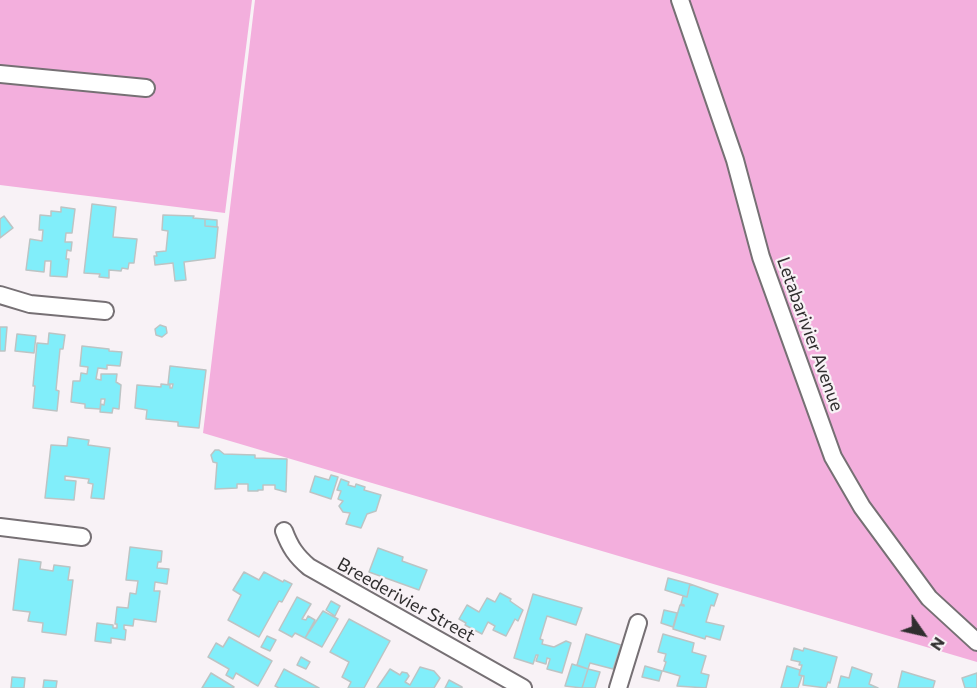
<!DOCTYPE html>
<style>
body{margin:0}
#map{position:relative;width:977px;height:688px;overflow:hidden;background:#f8f2f6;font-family:Commissioner,sans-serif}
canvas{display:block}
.north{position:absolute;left:893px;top:604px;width:60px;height:60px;-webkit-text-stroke:4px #f8f2f6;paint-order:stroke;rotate:124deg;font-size:16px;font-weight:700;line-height:24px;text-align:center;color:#302e2f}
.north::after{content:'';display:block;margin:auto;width:21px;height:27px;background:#302e2f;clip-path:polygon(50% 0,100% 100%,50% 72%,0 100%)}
</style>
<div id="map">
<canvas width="977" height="688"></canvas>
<div class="north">N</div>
</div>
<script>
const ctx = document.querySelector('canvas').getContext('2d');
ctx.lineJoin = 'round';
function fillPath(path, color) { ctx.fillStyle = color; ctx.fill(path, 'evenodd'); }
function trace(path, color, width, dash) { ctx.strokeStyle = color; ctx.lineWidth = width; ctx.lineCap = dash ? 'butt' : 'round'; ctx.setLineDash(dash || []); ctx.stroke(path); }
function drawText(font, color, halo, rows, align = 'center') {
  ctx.font = font + ' Commissioner,sans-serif'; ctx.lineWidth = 4.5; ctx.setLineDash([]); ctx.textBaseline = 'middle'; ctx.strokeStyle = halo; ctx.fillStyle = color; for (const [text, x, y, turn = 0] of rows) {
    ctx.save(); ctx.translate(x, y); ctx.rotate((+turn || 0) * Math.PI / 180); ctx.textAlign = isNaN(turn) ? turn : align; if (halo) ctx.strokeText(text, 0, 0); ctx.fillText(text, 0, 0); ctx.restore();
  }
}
fillPath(new Path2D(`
 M 0,0 L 252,0 L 225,213 L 0,185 Z
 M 255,0 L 977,0 L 977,662 L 203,433 Z`), '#f3afdd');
const building = new Path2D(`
 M 92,204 L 116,207 L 113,237 L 137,239 L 134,263 L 129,263 L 128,269 L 122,268 L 121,271 L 109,270 L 109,278 L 99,277 L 100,274 L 84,273 Z
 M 61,207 L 75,209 L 72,233 L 66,233 L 65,242 L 72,242 L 71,251 L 67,250 L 66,259 L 69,259 L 67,277 L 50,276 L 51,261 L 45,261 L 44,272 L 26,270 L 30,239 L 42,241 L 43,230 L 39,230 L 40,215 L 51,216 L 51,211 L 61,212 Z
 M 163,215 L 194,216 L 193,218 L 205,219 L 205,226 L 218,227 L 215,258 L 184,262 L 186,280 L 175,281 L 173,263 L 155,265 L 154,256 L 157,256 L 156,252 L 166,251 L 168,231 L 162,230 Z
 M 4,216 L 13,228 L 0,238 L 0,219 Z
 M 205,219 L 217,220 L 217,227 L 205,226 Z
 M 160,325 L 166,327 L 167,333 L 162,337 L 156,335 L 155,329 Z
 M 0,327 L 7,327 L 5,351 L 0,351 Z
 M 49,333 L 65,335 L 63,349 L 60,349 L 56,390 L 59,391 L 57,411 L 33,408 L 35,386 L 33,386 L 37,343 L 48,344 Z
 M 17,334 L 36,336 L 34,353 L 15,351 Z
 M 82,346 L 109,349 L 109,351 L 122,352 L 120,366 L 107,365 L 107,369 L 98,368 L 96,379 L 101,380 L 101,374 L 117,374 L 116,382 L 121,385 L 119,409 L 113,408 L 112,413 L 100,412 L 101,404 L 104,405 L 105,399 L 101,399 L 100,409 L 85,408 L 85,404 L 71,402 L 73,381 L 80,381 L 81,373 L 87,374 L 88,367 L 80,366 Z
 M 170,366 L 206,370 L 199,428 L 178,426 L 178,422 L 146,419 L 147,410 L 135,408 L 137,385 L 161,387 L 161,384 L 170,385 L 170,388 L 172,388 L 173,384 L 168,384 Z
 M 68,437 L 89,440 L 88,445 L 110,448 L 104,499 L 91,498 L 93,484 L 88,483 L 89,479 L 65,476 L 65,480 L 76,481 L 74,500 L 45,498 L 51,445 L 67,446 Z
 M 215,450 L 219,450 L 224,454 L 255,455 L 255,458 L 287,459 L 286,492 L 275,489 L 275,485 L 263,485 L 263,490 L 258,490 L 258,491 L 248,491 L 248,484 L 237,484 L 237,488 L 215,489 L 217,463 L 213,462 L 211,455 Z
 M 331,475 L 338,477 L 331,499 L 310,492 L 315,476 L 329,480 Z
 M 341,479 L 349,482 L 348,485 L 355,487 L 356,484 L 365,487 L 364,490 L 381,495 L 376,511 L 367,514 L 361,528 L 346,524 L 350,513 L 343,512 L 339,506 L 343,501 L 338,499 L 341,491 L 337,490 Z
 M 130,547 L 162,551 L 161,562 L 158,562 L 157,568 L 169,569 L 167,584 L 155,582 L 154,591 L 160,591 L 156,622 L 134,619 L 133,626 L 124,625 L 124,629 L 126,630 L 125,640 L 111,638 L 111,643 L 95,641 L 97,623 L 113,625 L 113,628 L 117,628 L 117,624 L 115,624 L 117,607 L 128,608 L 130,593 L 136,594 L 138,581 L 126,580 Z
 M 378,548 L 403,557 L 402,561 L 427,570 L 419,590 L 369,572 Z
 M 19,559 L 41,562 L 40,569 L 53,571 L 54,565 L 70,567 L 68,580 L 73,580 L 66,635 L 42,632 L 43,623 L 28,621 L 30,612 L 13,610 Z
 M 244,572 L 259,580 L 264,572 L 283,582 L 284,580 L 292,584 L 282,602 L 279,601 L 259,637 L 228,620 L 241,595 L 233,590 Z
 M 668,578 L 690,584 L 687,597 L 665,590 Z
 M 690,584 L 718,594 L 714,606 L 711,605 L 706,622 L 724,626 L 720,640 L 706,636 L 705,639 L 673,629 L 680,605 L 684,606 L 684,605 L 681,604 L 683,596 L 687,597 Z
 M 500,593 L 511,599 L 510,601 L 523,610 L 518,621 L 515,619 L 506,636 L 493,630 L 495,626 L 488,622 L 482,634 L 465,625 L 466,623 L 459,619 L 467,605 L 479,612 L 487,598 L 495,602 Z
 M 533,594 L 582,608 L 576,625 L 547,616 L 540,639 L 543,640 L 542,644 L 554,647 L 566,641 L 571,643 L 562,673 L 547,669 L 550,659 L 547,658 L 546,664 L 536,661 L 538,655 L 536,655 L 533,664 L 514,658 Z
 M 297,597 L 311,604 L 302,619 L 306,620 L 308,616 L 315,620 L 305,638 L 295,633 L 292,637 L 279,630 Z
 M 331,601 L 340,606 L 335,616 L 326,610 Z
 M 664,610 L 677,613 L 673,627 L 661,623 Z
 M 323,611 L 338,619 L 322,647 L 305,638 Z
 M 349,619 L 390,641 L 364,688 L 348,688 L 351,682 L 342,677 L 349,662 L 330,652 Z
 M 586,634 L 621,645 L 613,669 L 590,663 L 588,669 L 577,665 Z
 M 663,634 L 694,643 L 692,652 L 706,656 L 701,673 L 709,675 L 706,688 L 677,686 L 680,676 L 663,671 L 666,662 L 664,661 L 666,654 L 658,652 Z
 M 267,636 L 276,640 L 270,651 L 261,647 Z
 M 229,637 L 272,661 L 258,686 L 236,673 L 233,679 L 226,675 L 229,669 L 208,657 L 216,643 L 223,647 Z
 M 794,648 L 803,651 L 804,648 L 837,657 L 830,683 L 828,682 L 826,688 L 803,685 L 804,676 L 799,675 L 802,665 L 799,665 L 800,662 L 791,660 Z
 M 301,657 L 310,662 L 306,669 L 297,665 Z
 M 572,664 L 588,669 L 582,688 L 565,686 Z
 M 645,666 L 662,671 L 659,681 L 642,677 Z
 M 787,666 L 800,670 L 799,675 L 802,676 L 798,688 L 781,688 Z
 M 420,667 L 434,671 L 440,678 L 434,688 L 377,688 L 390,669 L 400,675 L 402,672 L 407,673 L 409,676 L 405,682 L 410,685 Z
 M 852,667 L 872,674 L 869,684 L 878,688 L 838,688 L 841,676 L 849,678 Z
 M 284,669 L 319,688 L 279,688 L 275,686 Z
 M 588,669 L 600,672 L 595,688 L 582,688 Z
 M 902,671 L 935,681 L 933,688 L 898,688 Z
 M 211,673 L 234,687 L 233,688 L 202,688 Z
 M 977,673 L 977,688 L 965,688 L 962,678 Z
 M 12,677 L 25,678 L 24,688 L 11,688 Z
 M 44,680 L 57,681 L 56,688 L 43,688 Z
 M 449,680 L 462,687 L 462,688 L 445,688 Z`);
fillPath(building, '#81eefa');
trace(building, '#bcc4c4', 1.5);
const minor = new Path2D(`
 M 680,0 L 735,160 L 761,257 L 833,457 L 862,507 L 929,598 L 977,642
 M 0,74 L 146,88
 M 0,295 L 30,304 L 105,311
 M 0,527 L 82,537
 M 284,531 C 290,547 296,556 309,567 L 523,688
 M 618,688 L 638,623`);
trace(minor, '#767074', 20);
trace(minor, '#fff', 16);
drawText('18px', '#302e2f', '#f8f2f6', [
 ["Letabarivier Avenue",810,334,70],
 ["Breederivier Street",406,600,29]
]);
</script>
